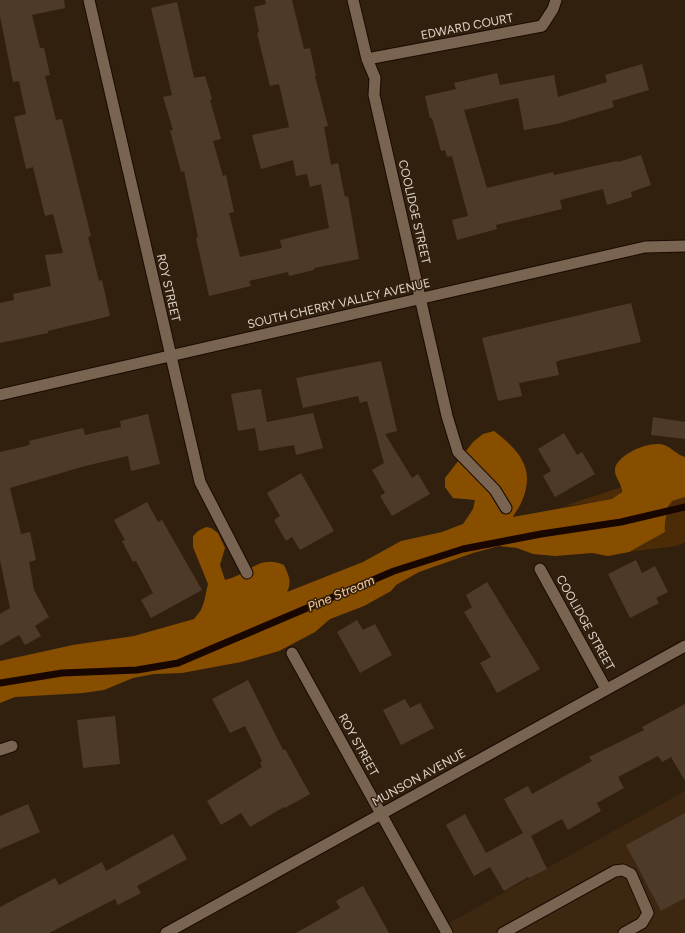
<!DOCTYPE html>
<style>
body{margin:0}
canvas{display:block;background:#32200f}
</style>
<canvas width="685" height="933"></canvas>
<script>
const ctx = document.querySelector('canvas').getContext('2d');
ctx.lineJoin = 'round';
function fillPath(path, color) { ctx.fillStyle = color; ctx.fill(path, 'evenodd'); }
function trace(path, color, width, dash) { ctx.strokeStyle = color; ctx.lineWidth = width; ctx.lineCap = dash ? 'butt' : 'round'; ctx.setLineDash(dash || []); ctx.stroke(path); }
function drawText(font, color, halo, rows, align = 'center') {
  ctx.font = font + ' Figtree,sans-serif'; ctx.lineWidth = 3; ctx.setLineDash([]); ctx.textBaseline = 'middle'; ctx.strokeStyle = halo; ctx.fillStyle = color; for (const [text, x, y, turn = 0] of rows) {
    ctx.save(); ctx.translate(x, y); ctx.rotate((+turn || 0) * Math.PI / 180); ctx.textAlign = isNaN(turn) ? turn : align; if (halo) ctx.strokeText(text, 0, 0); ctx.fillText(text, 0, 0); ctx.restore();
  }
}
fillPath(new Path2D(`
 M 685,791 L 685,933 L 450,933 L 446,925 Z`), '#3e2710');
fillPath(new Path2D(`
 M 622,487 L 619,495 L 612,499 L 598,502 L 564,506 Z
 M 685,497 L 685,542 L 676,546 L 629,552 L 665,532 C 665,523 667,518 667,508 L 672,501 Z`), '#4c2c07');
fillPath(new Path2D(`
 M 494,431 C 519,450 536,469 522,501 C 520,507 515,512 513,517 L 612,499 L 622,492 C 622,483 614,477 615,469 C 617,454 651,440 664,445 C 672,448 677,455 685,457 L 685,497 L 672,501 L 667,508 C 667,517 664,523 665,532 L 629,552 L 608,556 L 592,553 L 555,556 L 533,554 L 517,548 L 499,546 L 473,553 L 419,572 L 396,585 L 391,591 L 364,606 L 330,619 L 315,632 L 279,651 L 241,662 L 182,673 L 154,674 L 133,678 L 104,690 L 83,693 L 15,697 L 0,703 L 0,661 L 73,645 L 134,636 L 194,619 L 201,610 L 204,602 L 208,584 L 193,547 L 193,536 L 198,531 L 206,527 L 211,528 L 218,533 L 225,548 L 220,565 L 225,580 C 249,575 258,554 284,565 C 289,576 292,582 287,592 L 363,562 L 401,541 L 442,532 L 463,524 L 473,509 L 475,500 L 453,498 L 445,487 L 445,478 L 473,442 L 483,434 Z`), '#884e00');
trace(new Path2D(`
 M 0,683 L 62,673 L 137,670 L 178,663 L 394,571 L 463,549 L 541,534 L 621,522 L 685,507`), '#180700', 7);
fillPath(new Path2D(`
 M 0,0 L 64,0 L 65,8 L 32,15 L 40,48 L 44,48 L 50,75 L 45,76 L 56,120 L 62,119 L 91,236 L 88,237 L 99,281 L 102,280 L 110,316 L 48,331 L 48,333 L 0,343 L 0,303 L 14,300 L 13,294 L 51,286 L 45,255 L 63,253 L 53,214 L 45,216 L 33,167 L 26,169 L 14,117 L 26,114 L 19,81 L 13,82 L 0,16 Z
 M 265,0 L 292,0 L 304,49 L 310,48 L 316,76 L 315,76 L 328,126 L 324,127 L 331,165 L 338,163 L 345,197 L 348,196 L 359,259 L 314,268 L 314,270 L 289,276 L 288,272 L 249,281 L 251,286 L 209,296 L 196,238 L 198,237 L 184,171 L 181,172 L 170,130 L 173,130 L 163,97 L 172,95 L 151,8 L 177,2 L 194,78 L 205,76 L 212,99 L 210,100 L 221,139 L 213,141 L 223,176 L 226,175 L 234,212 L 229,213 L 240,257 L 282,248 L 280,240 L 329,228 L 321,184 L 310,187 L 307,174 L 296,176 L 293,160 L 261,169 L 252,135 L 289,127 L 279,84 L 270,86 L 257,33 L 259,32 L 254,7 L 266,4 Z
 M 642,64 L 649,90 L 612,101 L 614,107 L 557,124 L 524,130 L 518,98 L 464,110 L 487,188 L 553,172 L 554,175 L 617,161 L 618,162 L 641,155 L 651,185 L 631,192 L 632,197 L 607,205 L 603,189 L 560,200 L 562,209 L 496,225 L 497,229 L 457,240 L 452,220 L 468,216 L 452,156 L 447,157 L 445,150 L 441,151 L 432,118 L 430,118 L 425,96 L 456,89 L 454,83 L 497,73 L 500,85 L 554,75 L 558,97 L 607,82 L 605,75 Z
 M 631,303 L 641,342 L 561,360 L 556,362 L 559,375 L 519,383 L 522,396 L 498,401 L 482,338 Z
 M 381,361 L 397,431 L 385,434 L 412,478 L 418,474 L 430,494 L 392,516 L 380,496 L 385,493 L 372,470 L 384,463 L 367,401 L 360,403 L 358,396 L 303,408 L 296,378 Z
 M 261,389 L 267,422 L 313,413 L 323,448 L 296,455 L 294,445 L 259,451 L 255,428 L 238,431 L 231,394 Z
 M 148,414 L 160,464 L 131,471 L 128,456 L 85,466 L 10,488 L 21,534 L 30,532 L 36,560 L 29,562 L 34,590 L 49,617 L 35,626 L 41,636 L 25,645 L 19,635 L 0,646 L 0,614 L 10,608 L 0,560 L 0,452 L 26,446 L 30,444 L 29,441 L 49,436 L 83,428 L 85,435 L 121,427 L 120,421 Z
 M 653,417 L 685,422 L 685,439 L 651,435 Z
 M 564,433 L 577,455 L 582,452 L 595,474 L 555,497 L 543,476 L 551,471 L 538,449 Z
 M 301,473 L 334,531 L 300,550 L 292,537 L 286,541 L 274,520 L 280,516 L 267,493 Z
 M 147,502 L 158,522 L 162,520 L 202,590 L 151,618 L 141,600 L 153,593 L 136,561 L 133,562 L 122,541 L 125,540 L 114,520 Z
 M 636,560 L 642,573 L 655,566 L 668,592 L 656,598 L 659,603 L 630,618 L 608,574 Z
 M 487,582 L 540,669 L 497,693 L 480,663 L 491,657 L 464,612 L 472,607 L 466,595 Z
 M 357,620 L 363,630 L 375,624 L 392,655 L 360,673 L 337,632 Z
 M 248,680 L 283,750 L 285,749 L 310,794 L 285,808 L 284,807 L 250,827 L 241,813 L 221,825 L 207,801 L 262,767 L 260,763 L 262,761 L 245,726 L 230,733 L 212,699 Z
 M 405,699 L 410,708 L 420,703 L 434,728 L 401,745 L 383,710 Z
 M 685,704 L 685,781 L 671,757 L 662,762 L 658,756 L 618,777 L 624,788 L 597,803 L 601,811 L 568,830 L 562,819 L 531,836 L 547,869 L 529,878 L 528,877 L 504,891 L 490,867 L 474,876 L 446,825 L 465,814 L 486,853 L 523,833 L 504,799 L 528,786 L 532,794 L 592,761 L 589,757 L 644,730 L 642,727 Z
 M 115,716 L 120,764 L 83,768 L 77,720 Z
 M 28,804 L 40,832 L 0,849 L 0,816 Z
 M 685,813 L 685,898 L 661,911 L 626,845 Z
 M 173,834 L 187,859 L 137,886 L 141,893 L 118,905 L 115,899 L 49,933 L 0,933 L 0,907 L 55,878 L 59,885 L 102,862 L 106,871 Z
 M 363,886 L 389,933 L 296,933 L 340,908 L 336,901 Z`), '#4d3a28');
const service = new Path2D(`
 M 503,933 L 615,871 L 623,870 L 631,874 L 648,913 L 642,923 L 624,933`);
const minor = new Path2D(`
 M 89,0 L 200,482 L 247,573
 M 353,0 L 367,59 L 375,78 L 374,95 L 447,416 L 458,452 L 495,490 L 506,508
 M 367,59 L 542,26 L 553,9 L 556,0
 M 0,395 L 645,247 L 685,246
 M 540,569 L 606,689
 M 292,653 L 447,933
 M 0,750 L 12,746
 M 166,933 L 685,646`);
trace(service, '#190900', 13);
trace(minor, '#190900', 13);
trace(service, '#796451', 11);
trace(minor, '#796451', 11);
drawText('12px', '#e0d4c9', '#32200f', [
 ["EDWARD COURT",467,27,-11],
 ["COOLIDGE STREET",414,212,77],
 ["ROY STREET",168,288,77],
 ["SOUTH CHERRY VALLEY AVENUE",339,304,-13],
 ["COOLIDGE STREET",585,623,61],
 ["ROY STREET",358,745,61],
 ["MUNSON AVENUE",419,778,-29]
]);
drawText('italic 13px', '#fcc99b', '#32200f', [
 ["Pine Stream",341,594,-23]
]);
</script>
